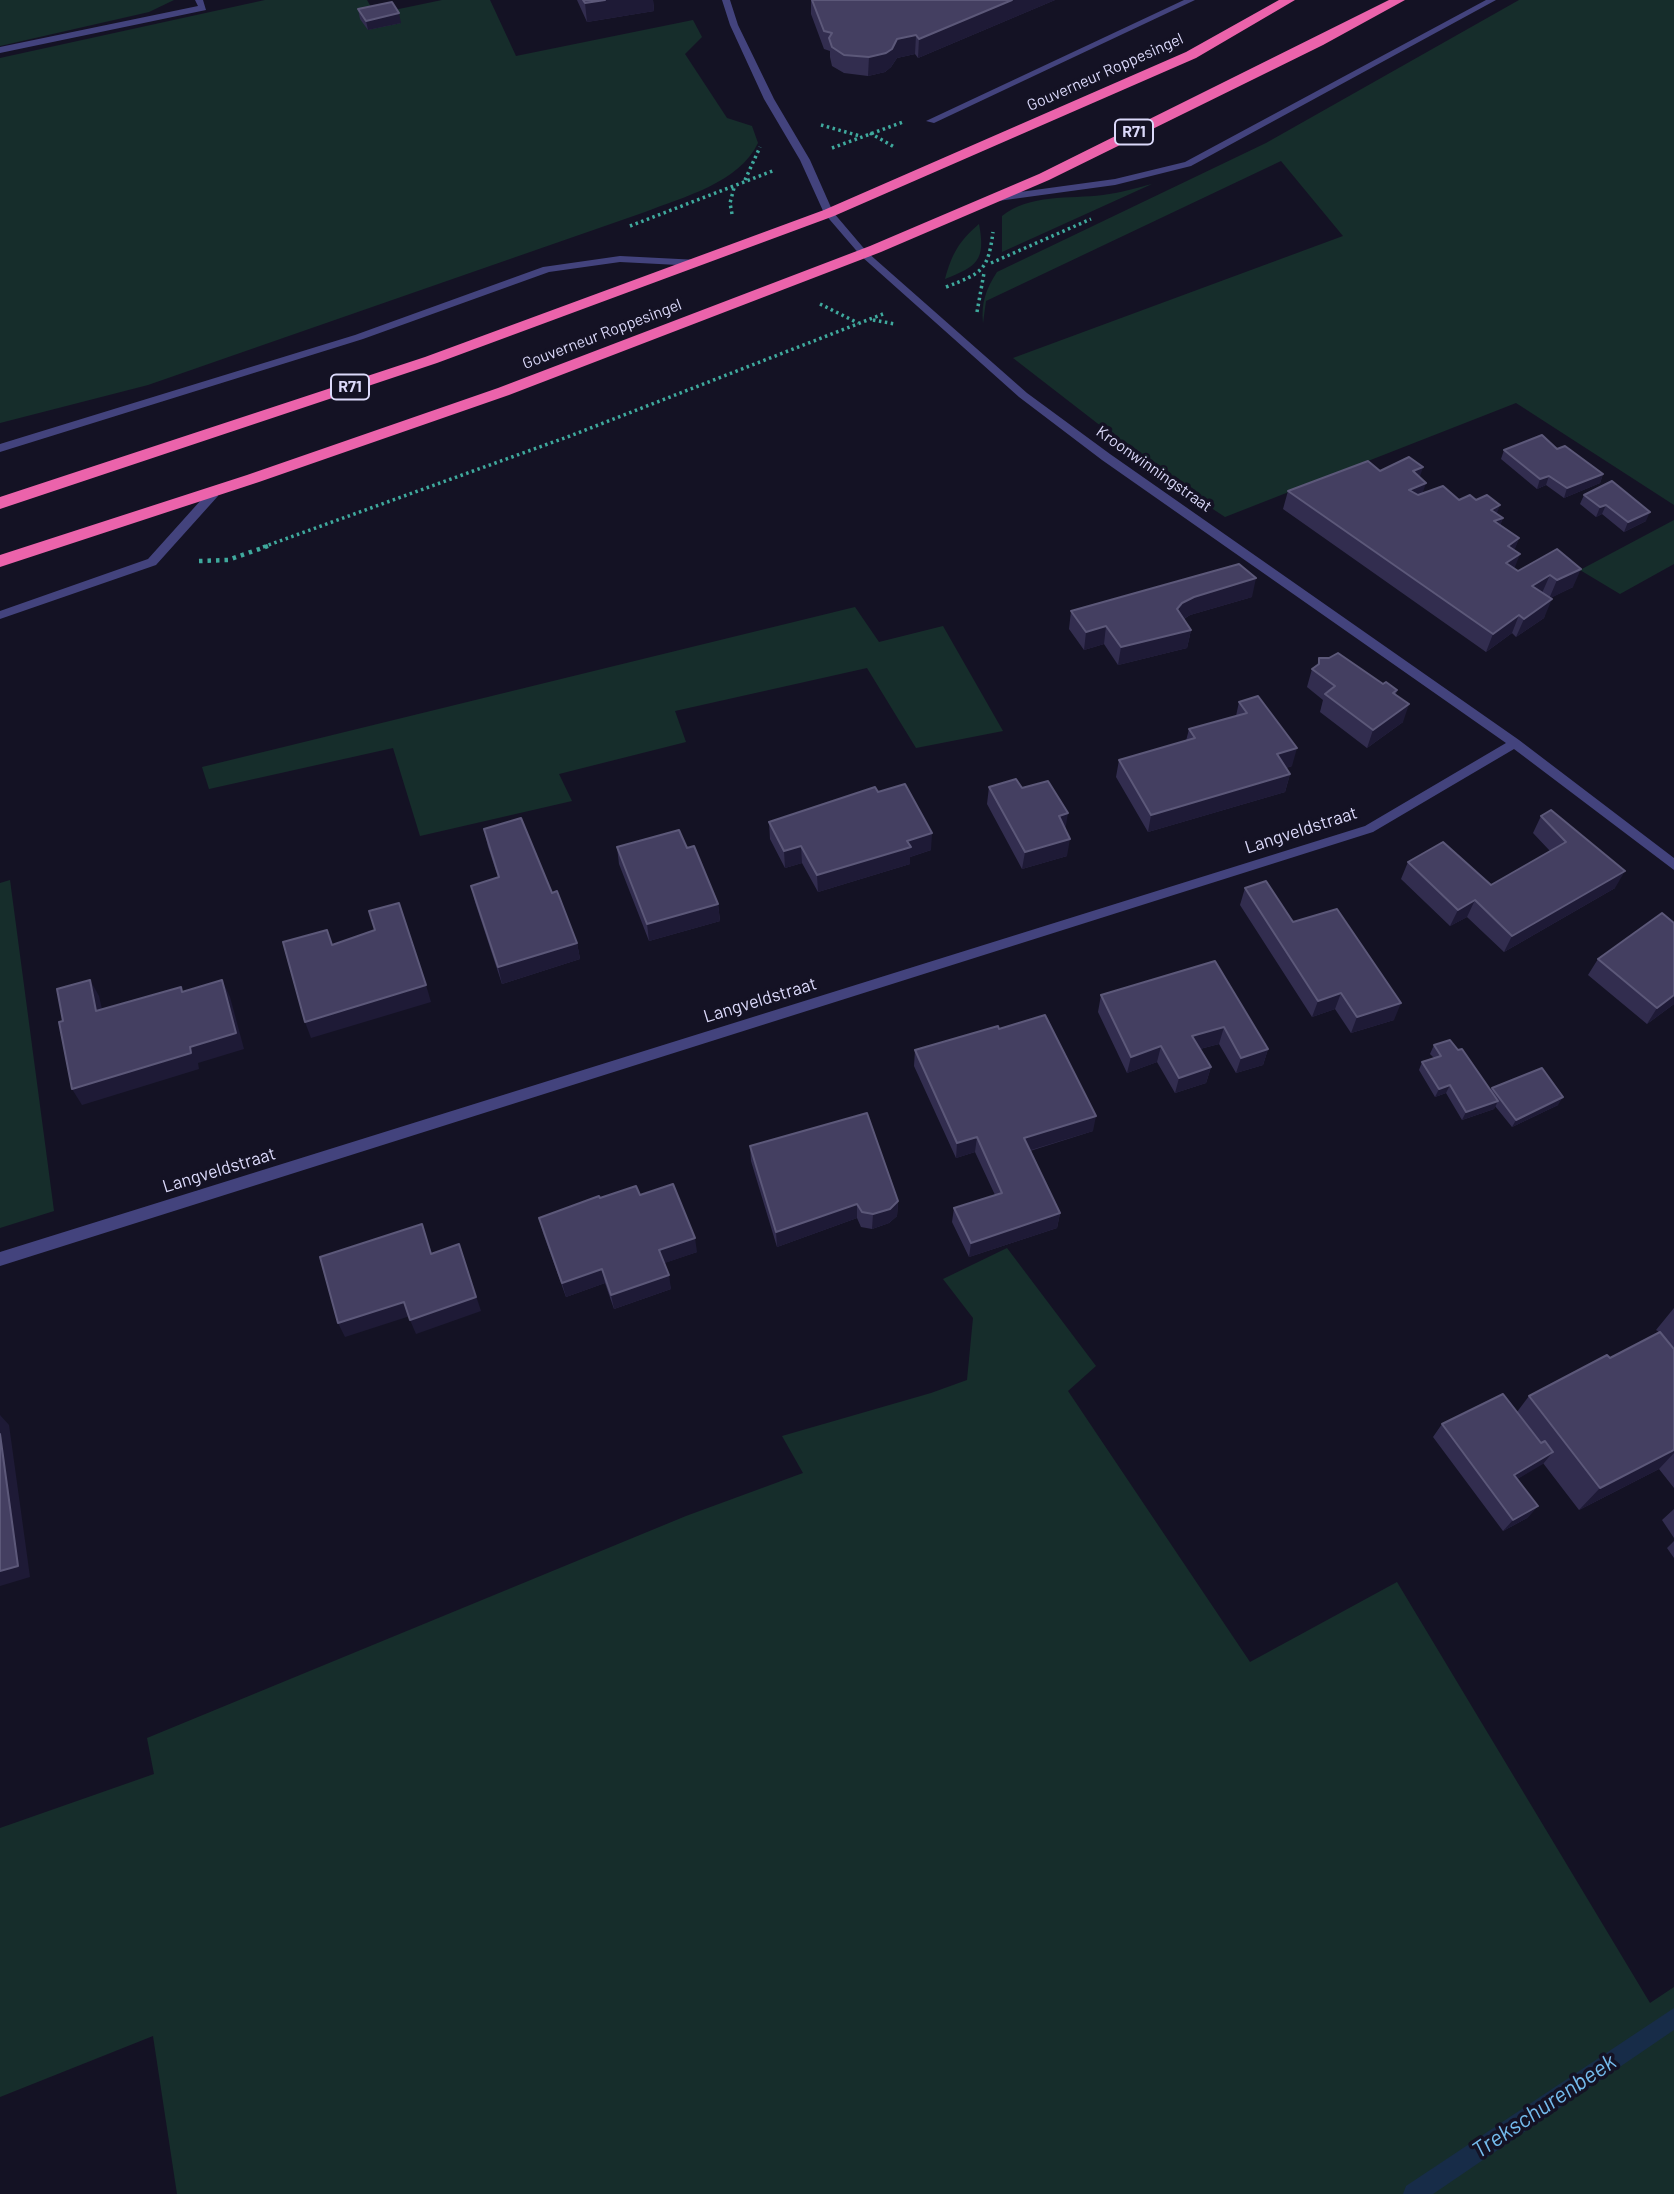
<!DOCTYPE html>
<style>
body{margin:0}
canvas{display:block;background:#141224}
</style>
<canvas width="1674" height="2194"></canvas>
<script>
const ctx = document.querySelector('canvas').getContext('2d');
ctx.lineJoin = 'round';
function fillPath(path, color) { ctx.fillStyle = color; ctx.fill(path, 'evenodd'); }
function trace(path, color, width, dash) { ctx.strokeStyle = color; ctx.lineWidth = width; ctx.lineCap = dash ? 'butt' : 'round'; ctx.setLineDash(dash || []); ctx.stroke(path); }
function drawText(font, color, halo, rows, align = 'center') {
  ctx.font = font + ' Barlow,sans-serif'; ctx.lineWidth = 7; ctx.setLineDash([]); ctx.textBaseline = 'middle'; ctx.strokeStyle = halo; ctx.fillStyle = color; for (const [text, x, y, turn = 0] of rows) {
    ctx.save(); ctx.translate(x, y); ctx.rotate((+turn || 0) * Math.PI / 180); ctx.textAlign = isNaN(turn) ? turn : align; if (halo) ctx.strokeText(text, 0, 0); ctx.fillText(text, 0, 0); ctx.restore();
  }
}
fillPath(new Path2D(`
 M 0,0 L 174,0 L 149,12 L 0,46 Z
 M 265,0 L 367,0 L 375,14 L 442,0 L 490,0 L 516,56 L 693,20 L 702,37 L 685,54 L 727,118 L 752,126 L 758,143 C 739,183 683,197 645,212 L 148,385 L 0,423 L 0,58 Z
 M 1519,0 L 1674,0 L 1674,505 L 1516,403 L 1225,517 L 1181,488 L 1013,358 L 1343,236 L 1281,161 L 986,301 L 983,323 C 981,303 986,289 997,272 L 1266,143 Z
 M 1152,184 L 1002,252 L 1002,216 C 1029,194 1070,199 1103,195 C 1120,193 1136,188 1152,184 Z
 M 979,224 C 986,261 977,266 945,279 C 952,254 959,241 979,224 Z
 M 1674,520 L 1674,564 L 1620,594 L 1580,570 Z
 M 855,607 L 879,642 L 943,626 L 1003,731 L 916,748 L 867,668 L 675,711 L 686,742 L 559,774 L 572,801 L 420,836 L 393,748 L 209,789 L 202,767 Z
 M 10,880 L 54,1211 L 0,1228 L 0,883 Z
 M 1007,1248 L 1096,1366 L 1068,1391 L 1250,1662 L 1397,1582 L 1650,2003 L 1674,1987 L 1674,2194 L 177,2194 L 153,2036 L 0,2097 L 0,1828 L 154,1774 L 147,1738 L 686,1516 L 803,1473 L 782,1436 L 931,1393 L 967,1380 L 973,1318 L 943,1279 Z`), '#162d2b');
fillPath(new Path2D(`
 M 1674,2008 L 1674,2030 L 1433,2194 L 1403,2194 L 1406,2186 Z`), '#172c48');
trace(new Path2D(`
 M 821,125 L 860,136
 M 870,133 L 896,148
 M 832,148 L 903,122
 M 745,180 L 760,147
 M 732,214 L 730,203 L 734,188
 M 630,226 L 775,170
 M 991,263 L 1091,219
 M 946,287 C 982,273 988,271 993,232
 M 820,304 L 858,323
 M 977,312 L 984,273
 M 873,320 L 895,324
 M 263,547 L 570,436 L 883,314`), '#3fa99d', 3.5, [2.5, 3.5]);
trace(new Path2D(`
 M 199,561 L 228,560 L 268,546`), '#3fa99d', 4.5, [3.5, 5]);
fillPath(new Path2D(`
 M 195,0 L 203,0 L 206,10 L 0,53 L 0,47 L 198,6 Z
 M 722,0 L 730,0 L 738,25 L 774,99 L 810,160 L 833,212 L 867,252 L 1027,393 L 1110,454 L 1519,740 L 1674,858 L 1674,870 L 1514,749 L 1373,832 L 0,1266 L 0,1252 L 1365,826 L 1506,743 L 1102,460 L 1019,397 L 861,256 L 824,213 L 800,160 L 764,99 L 730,25 Z
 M 1184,0 L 1195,0 L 934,123 L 926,121 Z
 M 1486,0 L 1496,0 L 1191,166 L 1115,185 L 998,201 L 993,198 L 998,195 L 1115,179 L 1185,162 Z
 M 620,256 L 698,260 L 703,263 L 698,266 L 620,262 L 549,272 L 363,339 L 0,452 L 0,444 L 355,335 L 543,267 Z
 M 214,489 L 218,490 L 218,496 L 156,565 L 0,619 L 0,611 L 148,559 L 210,490 Z`), '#43437d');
fillPath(new Path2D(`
 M 1279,0 L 1295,0 L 1196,58 L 834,216 L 437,363 L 0,509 L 0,497 L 425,357 L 824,210 L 1186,52 Z
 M 1389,0 L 1405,0 L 1323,45 L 1049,180 L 881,252 L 509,395 L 259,482 L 0,567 L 0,555 L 247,475 L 498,388 L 870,246 L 1039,174 Z`), '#eb63ab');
fillPath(new Path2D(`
 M 577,0 L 653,0 L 654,11 L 587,22 Z
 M 811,0 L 1055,0 L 918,58 L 915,54 L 897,58 L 891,67 L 885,72 L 868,76 L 844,73 L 832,66 L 830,57 L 830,51 L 824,49 L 811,14 Z
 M 358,9 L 401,23 L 368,30 L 360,19 Z
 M 1557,449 L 1603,474 L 1600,483 L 1564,498 L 1546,485 L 1537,489 L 1501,459 L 1504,450 Z
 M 1380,471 L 1419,477 L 1423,494 L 1459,500 L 1476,500 L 1503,518 L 1500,525 L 1519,538 L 1514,550 L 1514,568 L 1518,571 L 1557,549 L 1573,587 L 1550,598 L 1544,618 L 1516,637 L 1512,633 L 1486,652 L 1283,509 L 1288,491 Z
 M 1584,495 L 1646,521 L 1624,532 L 1602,514 L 1596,517 L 1580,504 Z
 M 1252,597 L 1190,615 L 1184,619 L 1191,630 L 1187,648 L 1118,665 L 1104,644 L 1084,650 L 1069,629 L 1071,611 Z
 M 1319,658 L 1397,690 L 1396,694 L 1403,722 L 1367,748 L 1320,712 L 1323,700 L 1307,687 L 1312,669 L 1317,666 Z
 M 1239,702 L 1292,766 L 1286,768 L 1290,774 L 1285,792 L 1148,832 L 1116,777 L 1119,760 L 1186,741 L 1189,729 L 1236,716 Z
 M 989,787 L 1022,788 L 1065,829 L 1067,856 L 1022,869 L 987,804 Z
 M 878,792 L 931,850 L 910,857 L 910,864 L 818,892 L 802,863 L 785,868 L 770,839 L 769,822 Z
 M 1541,816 L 1615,888 L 1504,952 L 1467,917 L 1450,926 L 1401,879 L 1408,862 L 1491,885 L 1550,851 L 1533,833 Z
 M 484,829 L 552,893 L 577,943 L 580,959 L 502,984 L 475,902 L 471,886 L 498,877 L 488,847 Z
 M 617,847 L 687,848 L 718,904 L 720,921 L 649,941 L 619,864 Z
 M 1245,888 L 1293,922 L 1394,1020 L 1351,1033 L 1335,1009 L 1312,1017 L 1240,905 Z
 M 1674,923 L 1674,1004 L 1647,1024 L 1588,975 L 1598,959 Z
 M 1215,961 L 1268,1049 L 1263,1065 L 1236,1073 L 1219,1044 L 1200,1049 L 1211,1067 L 1206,1083 L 1175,1093 L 1157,1062 L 1127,1073 L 1098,1012 L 1101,995 Z
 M 999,1029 L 1093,1131 L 1030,1151 L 1060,1213 L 1057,1228 L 969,1257 L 952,1222 L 954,1208 L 995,1195 L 975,1152 L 956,1158 L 914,1066 L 915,1050 Z
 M 1434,1045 L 1458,1050 L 1491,1090 L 1492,1088 L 1558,1105 L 1512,1127 L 1495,1106 L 1494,1109 L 1462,1120 L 1446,1093 L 1435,1097 L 1419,1070 L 1422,1062 L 1434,1058 L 1430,1054 Z
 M 750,1146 L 898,1201 L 897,1216 L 889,1223 L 872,1229 L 861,1227 L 857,1218 L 777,1247 L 751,1161 Z
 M 640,1195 L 697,1252 L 664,1263 L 671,1289 L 614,1309 L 605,1283 L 566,1297 L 543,1233 L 539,1218 L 600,1198 Z
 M 1674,1308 L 1674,1348 L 1667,1340 L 1674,1349 L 1674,1488 L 1659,1469 L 1579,1510 L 1543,1463 L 1517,1479 L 1538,1506 L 1527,1518 L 1503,1531 L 1433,1437 L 1442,1424 L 1517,1412 L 1529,1396 L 1610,1358 L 1659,1332 L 1656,1330 Z
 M 1674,1509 L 1674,1538 L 1662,1520 Z
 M 1674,1541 L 1674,1558 L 1667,1548 Z`), '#322d4f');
fillPath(new Path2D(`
 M 605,0 L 653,0 L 654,11 L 587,22 L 585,3 Z
 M 1012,0 L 1055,0 L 918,58 L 919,39 Z
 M 399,13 L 401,23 L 368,30 L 366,21 Z
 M 916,35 L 915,54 L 897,58 L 891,67 L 885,72 L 868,76 L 869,57 L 897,39 Z
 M 1423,467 L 1417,486 L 1413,471 Z
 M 1603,474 L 1600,483 L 1564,498 L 1567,488 Z
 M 1549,476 L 1546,485 L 1537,489 L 1540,479 Z
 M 1426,483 L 1420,501 L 1409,490 Z
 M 1500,505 L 1494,521 L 1503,518 L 1496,536 L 1491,510 Z
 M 1606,505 L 1602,514 L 1596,517 L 1600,507 Z
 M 1650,512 L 1646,521 L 1624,532 L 1628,522 Z
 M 1519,538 L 1512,557 L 1508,546 Z
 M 1520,554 L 1513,572 L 1506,563 Z
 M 1581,569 L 1573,587 L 1549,599 L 1557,580 Z
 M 1550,575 L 1542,593 L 1532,586 Z
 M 1256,578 L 1252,597 L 1190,615 L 1178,622 L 1177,609 L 1182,603 L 1194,597 Z
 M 1552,599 L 1544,618 L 1516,637 L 1524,619 Z
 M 1519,615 L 1512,633 L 1486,652 L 1493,634 Z
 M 1106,626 L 1104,644 L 1084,650 L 1086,632 Z
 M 1191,630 L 1187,648 L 1118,665 L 1121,647 Z
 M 1409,704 L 1403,722 L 1367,748 L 1373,730 Z
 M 1297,748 L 1292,766 L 1272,772 L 1277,754 Z
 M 1290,774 L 1285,792 L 1148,832 L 1151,815 Z
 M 1068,813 L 1065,831 L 1059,816 Z
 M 932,833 L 931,850 L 910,857 L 910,864 L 818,892 L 817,875 L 907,841 Z
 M 1070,839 L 1067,856 L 1022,869 L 1025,852 Z
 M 801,846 L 802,863 L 785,868 L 784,851 Z
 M 1625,871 L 1615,888 L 1504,952 L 1512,936 Z
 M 1475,900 L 1467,917 L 1450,926 L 1458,910 Z
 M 718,904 L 720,921 L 649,941 L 647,924 Z
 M 577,943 L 580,959 L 502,984 L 498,967 Z
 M 90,980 L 99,996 L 106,1027 L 96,1011 Z
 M 222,980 L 230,997 L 244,1049 L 198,1063 L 199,1069 L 82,1105 L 72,1089 L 190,1047 Z
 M 426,985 L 431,1002 L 311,1038 L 305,1022 Z
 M 1341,993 L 1335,1009 L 1312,1017 L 1318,1001 Z
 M 1674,995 L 1674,1004 L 1647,1024 L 1657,1008 Z
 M 1401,1003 L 1394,1020 L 1351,1033 L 1357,1017 Z
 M 1224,1027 L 1219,1044 L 1188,1052 L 1192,1036 Z
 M 1161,1046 L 1157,1062 L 1127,1073 L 1131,1057 Z
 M 1268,1049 L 1263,1065 L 1236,1073 L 1241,1058 Z
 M 1211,1067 L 1206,1083 L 1175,1093 L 1179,1078 Z
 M 1450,1085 L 1446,1093 L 1435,1097 L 1439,1089 Z
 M 1563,1097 L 1558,1105 L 1512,1127 L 1516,1120 Z
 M 1498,1101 L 1494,1109 L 1462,1120 L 1466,1112 Z
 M 1096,1116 L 1093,1131 L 1021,1153 L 1024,1138 Z
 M 977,1137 L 975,1152 L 956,1158 L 957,1143 Z
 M 898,1201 L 897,1216 L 889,1223 L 872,1229 L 873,1214 Z
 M 857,1204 L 857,1218 L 777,1247 L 776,1232 Z
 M 1060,1213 L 1057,1228 L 969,1257 L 971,1243 Z
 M 695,1238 L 697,1252 L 662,1264 L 659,1250 Z
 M 459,1244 L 481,1311 L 416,1334 L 410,1320 Z
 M 602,1269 L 605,1283 L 566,1297 L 562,1283 Z
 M 669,1275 L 671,1289 L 614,1309 L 611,1295 Z
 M 404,1302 L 410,1316 L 345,1337 L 338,1323 Z
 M 0,1415 L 9,1425 L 30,1577 L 0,1586 Z
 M 1674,1450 L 1674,1453 L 1659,1469 L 1579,1510 L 1600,1488 Z
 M 1553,1452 L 1543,1464 L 1504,1487 L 1514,1475 Z
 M 1538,1506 L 1527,1518 L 1503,1531 L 1513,1520 Z`), '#1e1a36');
const building = new Path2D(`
 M 583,0 L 605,0 L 585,3 Z
 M 812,0 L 1012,0 L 919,39 L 916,35 L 897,39 L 892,49 L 886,53 L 869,57 L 844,55 L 832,47 L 829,38 L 832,33 L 824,31 Z
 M 392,2 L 399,13 L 366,21 L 358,9 Z
 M 1542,435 L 1557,449 L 1565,446 L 1603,474 L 1567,488 L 1549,476 L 1540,479 L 1504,450 Z
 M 1409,457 L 1423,467 L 1413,471 L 1426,483 L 1409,490 L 1418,495 L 1443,486 L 1459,500 L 1470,495 L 1476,500 L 1487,495 L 1500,505 L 1491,510 L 1503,518 L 1494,521 L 1519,538 L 1508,546 L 1520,554 L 1506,563 L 1518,571 L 1557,549 L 1581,569 L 1557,580 L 1550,575 L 1532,586 L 1552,599 L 1524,619 L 1519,615 L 1493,634 L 1288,491 L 1368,461 L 1380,471 Z
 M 1612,481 L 1650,512 L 1628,522 L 1606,505 L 1600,507 L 1584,495 Z
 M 1239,564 L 1256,578 L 1194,597 L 1182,603 L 1177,609 L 1191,630 L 1121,647 L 1106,626 L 1086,632 L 1071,611 Z
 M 1338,653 L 1383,684 L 1386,682 L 1397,690 L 1393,693 L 1409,704 L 1373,730 L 1325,694 L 1335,686 L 1312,669 L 1319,664 L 1319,658 L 1329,658 Z
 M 1258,696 L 1297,748 L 1277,754 L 1290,774 L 1151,815 L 1119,760 L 1195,738 L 1189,729 L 1247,713 L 1239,702 Z
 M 1016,779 L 1022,788 L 1048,781 L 1068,813 L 1059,816 L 1070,839 L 1025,852 L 989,787 Z
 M 905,784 L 932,833 L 907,841 L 911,847 L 817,875 L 801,846 L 784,851 L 769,822 L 875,787 L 878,792 Z
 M 1551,810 L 1625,871 L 1512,936 L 1475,900 L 1458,910 L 1408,862 L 1443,842 L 1491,885 L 1566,842 L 1541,816 Z
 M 521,818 L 552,893 L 557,891 L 577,943 L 498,967 L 471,886 L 499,877 L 484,829 Z
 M 679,830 L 687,848 L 694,846 L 718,904 L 647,924 L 617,847 Z
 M 1266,881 L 1293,922 L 1337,909 L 1401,1003 L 1357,1017 L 1341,993 L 1318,1001 L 1245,888 Z
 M 399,903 L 426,985 L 305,1022 L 283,942 L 327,930 L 332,945 L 375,930 L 369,911 Z
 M 1662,913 L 1674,923 L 1674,995 L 1657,1008 L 1598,959 Z
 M 1215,961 L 1268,1049 L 1241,1058 L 1224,1027 L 1192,1036 L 1211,1067 L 1179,1078 L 1161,1046 L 1131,1057 L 1101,995 Z
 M 90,980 L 96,1011 L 181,987 L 182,992 L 222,980 L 236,1033 L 190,1047 L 191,1053 L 72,1089 L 59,1022 L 63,1021 L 57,989 Z
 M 1045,1015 L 1096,1116 L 1024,1138 L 1060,1213 L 971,1243 L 954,1208 L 1002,1193 L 977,1137 L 957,1143 L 915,1050 L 998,1026 L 999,1029 Z
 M 1450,1040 L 1458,1050 L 1462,1049 L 1498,1101 L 1466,1112 L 1450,1085 L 1439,1089 L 1422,1062 L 1441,1056 L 1434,1045 Z
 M 1542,1068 L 1563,1097 L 1516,1120 L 1492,1088 Z
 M 867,1113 L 898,1201 L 890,1209 L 873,1214 L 862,1212 L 857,1204 L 776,1232 L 750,1146 Z
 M 673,1184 L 695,1238 L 659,1250 L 669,1275 L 611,1295 L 602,1269 L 562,1283 L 539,1218 L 599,1196 L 600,1198 L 636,1186 L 640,1195 Z
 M 422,1224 L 431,1254 L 459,1244 L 476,1297 L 410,1320 L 404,1302 L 338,1323 L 320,1257 Z
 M 1660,1332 L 1674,1349 L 1674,1450 L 1600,1488 L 1529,1396 L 1607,1355 L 1610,1358 Z
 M 1503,1394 L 1541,1443 L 1545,1441 L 1553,1452 L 1514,1475 L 1538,1506 L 1513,1520 L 1442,1424 Z
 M 0,1434 L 18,1566 L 0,1571 Z`);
fillPath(building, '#443f61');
trace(building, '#5c5879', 2);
drawText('16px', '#dbd9fa', '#141224', [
 ["Gouverneur Roppesingel",1105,72,-24],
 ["Gouverneur Roppesingel",602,334,-21],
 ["Kroonwinningstraat",1154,469,35]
]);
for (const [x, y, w] of [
 [1134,132,38],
 [350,387,38]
]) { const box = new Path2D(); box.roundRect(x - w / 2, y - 12.5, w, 25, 5); ctx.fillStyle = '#141224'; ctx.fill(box); trace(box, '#dbd9fa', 2); }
drawText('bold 16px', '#dbd9fa', null, [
 ["R71",1134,132],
 ["R71",350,387]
]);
drawText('18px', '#dbd9fa', '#141224', [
 ["Langveldstraat",1301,830,-18],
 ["Langveldstraat",760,1000,-17],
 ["Langveldstraat",219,1170,-17]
]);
drawText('italic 23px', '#74bbed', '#141224', [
 ["Trekschurenbeek",1544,2106,-34]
]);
</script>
